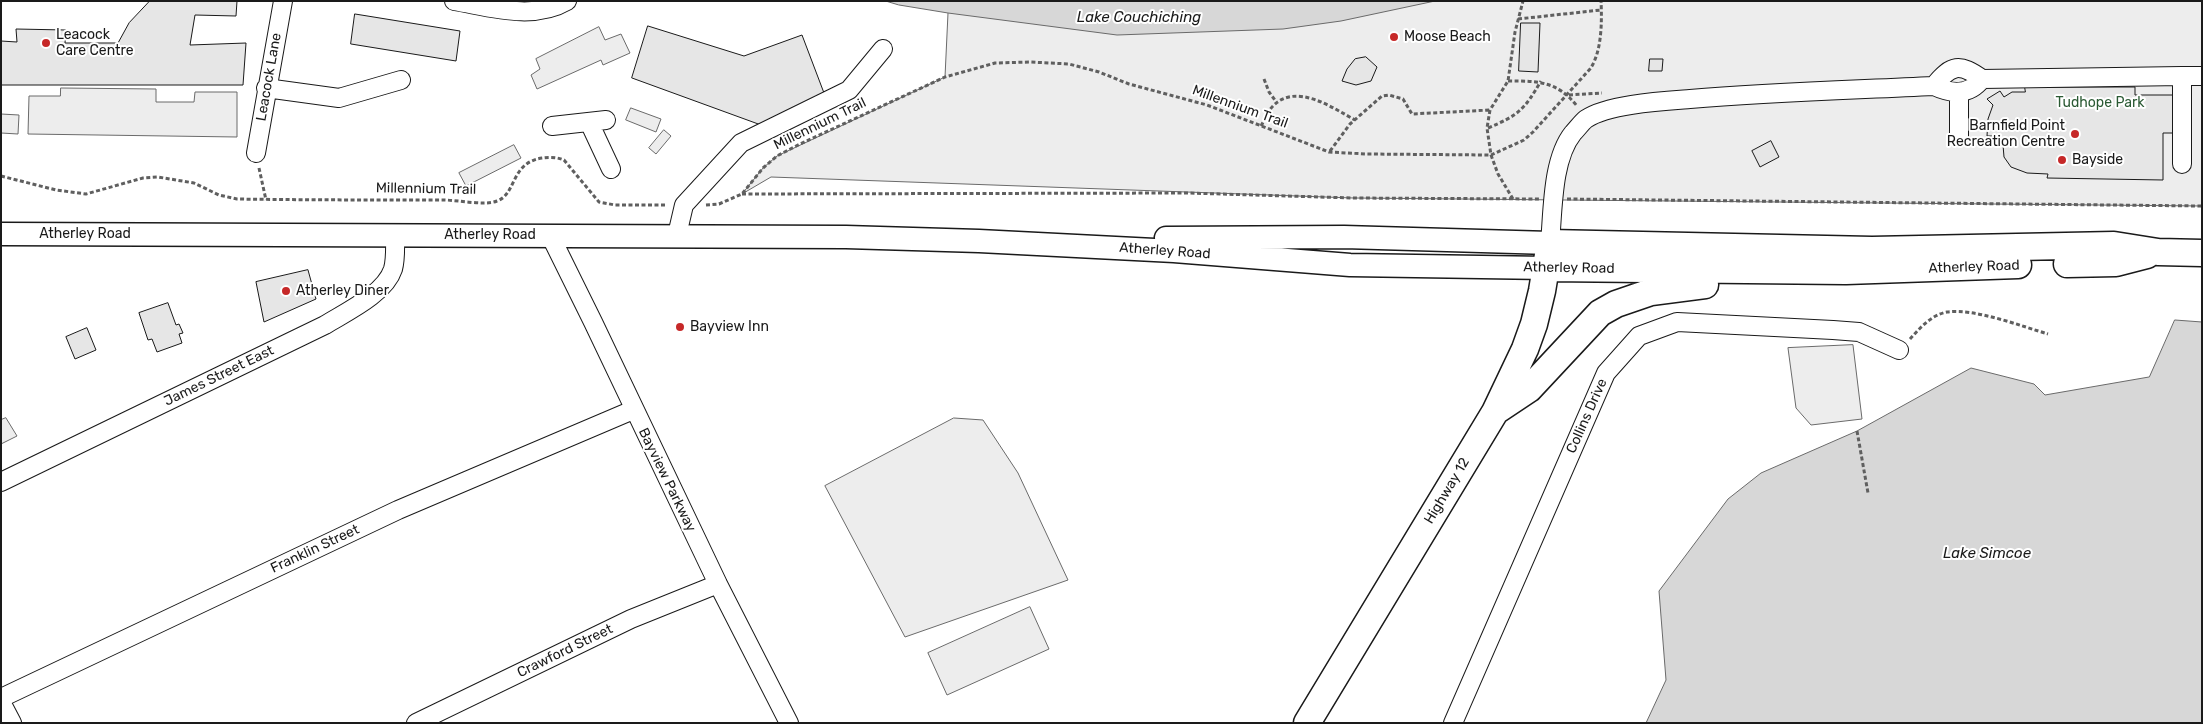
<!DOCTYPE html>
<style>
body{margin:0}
#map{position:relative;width:2203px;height:724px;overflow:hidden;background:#fff;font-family:Rubik,sans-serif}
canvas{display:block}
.frame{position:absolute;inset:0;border:2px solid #1a1a1a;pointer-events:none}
</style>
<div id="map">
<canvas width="2203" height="724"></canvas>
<div class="frame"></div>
</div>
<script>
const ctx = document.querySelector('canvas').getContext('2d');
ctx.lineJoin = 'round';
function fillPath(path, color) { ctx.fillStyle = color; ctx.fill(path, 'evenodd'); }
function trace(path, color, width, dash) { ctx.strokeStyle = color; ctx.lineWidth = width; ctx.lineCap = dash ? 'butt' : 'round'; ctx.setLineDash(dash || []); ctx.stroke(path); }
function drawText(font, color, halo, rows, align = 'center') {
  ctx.font = font + ' Rubik,sans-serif'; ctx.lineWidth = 4; ctx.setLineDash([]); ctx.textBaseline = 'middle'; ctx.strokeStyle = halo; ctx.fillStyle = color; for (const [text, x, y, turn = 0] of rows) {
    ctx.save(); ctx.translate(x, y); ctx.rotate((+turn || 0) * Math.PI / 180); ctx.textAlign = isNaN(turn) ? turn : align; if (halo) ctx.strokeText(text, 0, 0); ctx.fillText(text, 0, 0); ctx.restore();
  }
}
const built = new Path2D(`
 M 980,1 L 2202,1 L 2202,206 L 1353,198 L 771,177 L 742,194 L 763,168 L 777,156 L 945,77 L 948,13 Z
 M 599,27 L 605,40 L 621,34 L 630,53 L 603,65 L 601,60 L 537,89 L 531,75 L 540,69 L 536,59 Z
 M 61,88 L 156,89 L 156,102 L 194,102 L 195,92 L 237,92 L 237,137 L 28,134 L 29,96 L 60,96 Z
 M 631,108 L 661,119 L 656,132 L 626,120 Z
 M 1,114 L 19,115 L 18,134 L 1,133 Z
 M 664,130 L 671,136 L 656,154 L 649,148 Z
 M 514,145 L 521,158 L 466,186 L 459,173 Z
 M 1853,345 L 1862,419 L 1811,425 L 1796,408 L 1788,348 Z
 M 6,418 L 17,436 L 1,444 L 1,420 Z
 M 954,418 L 983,420 L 1018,473 L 1068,580 L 905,637 L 825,486 Z
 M 1030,607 L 1049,649 L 947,695 L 928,653 Z`);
fillPath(built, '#ededed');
trace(built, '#6a6a6a', 1);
const water = new Path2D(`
 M 886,1 L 1435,1 L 1341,21 L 1283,29 L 1117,35 L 948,13 L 899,5 Z
 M 2175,320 L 2202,322 L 2202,723 L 1646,723 L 1666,680 L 1659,591 L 1728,499 L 1761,473 L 1857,431 L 1971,368 L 2034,384 L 2045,395 L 2149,377 Z`);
fillPath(water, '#d7d7d7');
trace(water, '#6a6a6a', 1);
const building = new Path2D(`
 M 150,1 L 237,1 L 236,16 L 195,15 L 190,45 L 246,43 L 243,85 L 1,85 L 1,41 L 17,42 L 16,29 L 66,30 L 65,43 L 118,43 L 129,23 Z
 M 355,14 L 460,31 L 456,61 L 351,44 Z
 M 1521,23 L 1540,23 L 1538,72 L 1519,71 Z
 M 648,26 L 744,56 L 802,35 L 824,93 L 761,125 L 632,78 Z
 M 1366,57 L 1377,67 L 1371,81 L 1356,85 L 1342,81 L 1347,69 L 1355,59 Z
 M 1650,59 L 1663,59 L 1662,71 L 1649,71 Z
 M 2025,87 L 2135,87 L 2135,95 L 2177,95 L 2177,133 L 2163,133 L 2163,180 L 2047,178 L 2048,174 L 2027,173 L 2011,167 L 2004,157 L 2003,145 L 1999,145 L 1999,136 L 1987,136 L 1988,119 L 1993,105 L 1987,99 L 2000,91 L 2004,97 L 2012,92 L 2025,92 Z
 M 1771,141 L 1779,157 L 1760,167 L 1752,151 Z
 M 308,270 L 316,299 L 264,322 L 256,282 Z
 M 168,303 L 176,325 L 179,324 L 183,333 L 179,334 L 182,343 L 157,352 L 152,339 L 148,340 L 139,313 Z
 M 87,328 L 96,350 L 75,359 L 66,337 Z`);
fillPath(building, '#e6e6e6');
trace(building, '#1a1a1a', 1);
const minor = new Path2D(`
 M 454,1 C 490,7 533,21 567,1
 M 2182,76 L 2202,76
 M 1934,86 C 1951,94 1969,96 1982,79
 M 266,88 L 339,98 L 401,80
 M 589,122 L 611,169
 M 552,126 L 606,120
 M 1959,137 L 1959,93
 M 256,153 L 283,1
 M 550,235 L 593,322 L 718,584 L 789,723
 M 677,235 L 684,205 L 741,143 L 849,90 L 883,49
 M 1550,243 C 1553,210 1552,159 1573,133 C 1577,129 1582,122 1586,119 C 1608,104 1664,101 1690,99 C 1771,92 1852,90 1934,86 C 1951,64 1960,63 1982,79 L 2182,76 L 2182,164
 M 1,482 L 325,325 C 346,312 385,294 393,269 C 396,258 395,246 395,234
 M 1,698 L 398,510 L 633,410
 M 1,702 L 12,723
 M 416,723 L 631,619 L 718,584
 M 1453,723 L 1606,373 L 1639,336 L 1677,322 L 1833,330 L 1859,332 L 1899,350`);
const major = new Path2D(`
 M 1,234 L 846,237 L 979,241 L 1174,251 L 1350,265 L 1547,268
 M 1166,238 L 1344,237 L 1550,243`);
const highway = new Path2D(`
 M 2067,264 L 2116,263 L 2147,255
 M 1547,268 L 1846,271 L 2018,265
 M 1496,411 L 1529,389 L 1600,313 L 1616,304 L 1651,292 L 1705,285
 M 1307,723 L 1495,412 L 1525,349 L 1534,324 L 1542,291 L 1550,243 L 1872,250 L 2114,245 L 2158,252 L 2202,253`);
trace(minor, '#1a1a1a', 20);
trace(major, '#1a1a1a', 25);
trace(highway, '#1a1a1a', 29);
trace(new Path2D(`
 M 1518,19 L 1601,10
 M 1264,79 L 1269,92 L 1277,103
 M 1508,81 C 1538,81 1557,81 1577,106
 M 1569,95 L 1602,93
 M 1261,126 C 1265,119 1268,111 1273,106 C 1296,82 1333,108 1355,120
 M 1488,128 C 1519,115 1524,110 1541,81
 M 1330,151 L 1350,124 L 1382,96 L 1389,95 L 1403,99 L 1412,114 L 1490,110
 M 259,168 L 266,200
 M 1,176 L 56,190 L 86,194 L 143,178 L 158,177 L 194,183 L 219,195 L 237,199 C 306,200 375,200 444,200 C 458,200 485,206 497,201 C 517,194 510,163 542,158 C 549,157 557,157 564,160 L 599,202 L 615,205 L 667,205
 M 742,194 L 1188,193 L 1353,198 L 1539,199
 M 1513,199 L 1498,174 L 1491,155 L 1487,128 L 1490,110 L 1508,81 L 1515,32 L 1523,1
 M 1567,199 L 2202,206
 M 706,205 L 719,204 L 742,194 L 763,168 L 777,156 L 800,144 L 945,77 L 995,63 L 1030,62 L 1069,64 L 1099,72 L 1129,84 L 1207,105 L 1329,152 L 1366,154 L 1491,155 L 1524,140 L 1533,132 L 1590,69 C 1602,52 1602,21 1601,1
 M 1910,339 C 1920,328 1931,315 1947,312 C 1974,308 2021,326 2048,334
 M 1857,431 L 1868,493`), '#5f5f5f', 3, [4, 2.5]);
trace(minor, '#fff', 18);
trace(major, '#fff', 22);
trace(highway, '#fff', 26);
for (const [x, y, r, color] of [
 [1394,37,5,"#c62828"],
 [46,43,5,"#c62828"],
 [2075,134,5,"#c62828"],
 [2062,160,5,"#c62828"],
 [286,291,5,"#c62828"],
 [680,327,5,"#c62828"]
]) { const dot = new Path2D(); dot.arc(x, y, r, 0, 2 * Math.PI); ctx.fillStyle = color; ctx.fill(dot); trace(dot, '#fff', 2); }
drawText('14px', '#1a1a1a', '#fff', [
 ["Leacock",56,35],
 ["Care Centre",56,51],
 ["Moose Beach",1404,37],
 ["Barnfield Point",2065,126,"right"],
 ["Recreation Centre",2065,142,"right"],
 ["Bayside",2072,160],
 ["Atherley Diner",296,291],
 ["Bayview Inn",690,327]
], 'left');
drawText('14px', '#1a1a1a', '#fff', [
 ["Leacock Lane",269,77,-80],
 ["Millennium Trail",1240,107,20],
 ["Millennium Trail",820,124,-26],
 ["Millennium Trail",426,189,1],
 ["Atherley Road",85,234],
 ["Atherley Road",490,235],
 ["Atherley Road",1165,251,4],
 ["Atherley Road",1974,267,-2],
 ["Atherley Road",1569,268,1],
 ["James Street East",219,376,-26],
 ["Collins Drive",1587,416,-66],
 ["Bayview Parkway",667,480,64],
 ["Highway 12",1447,491,-59],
 ["Franklin Street",315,549,-25],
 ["Crawford Street",565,651,-26]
]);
drawText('14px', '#2b5a34', '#fff', [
 ["Tudhope Park",2100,103]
]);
drawText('italic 15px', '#1a1a1a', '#fff', [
 ["Lake Couchiching",1139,18],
 ["Lake Simcoe",1987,554]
]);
</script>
